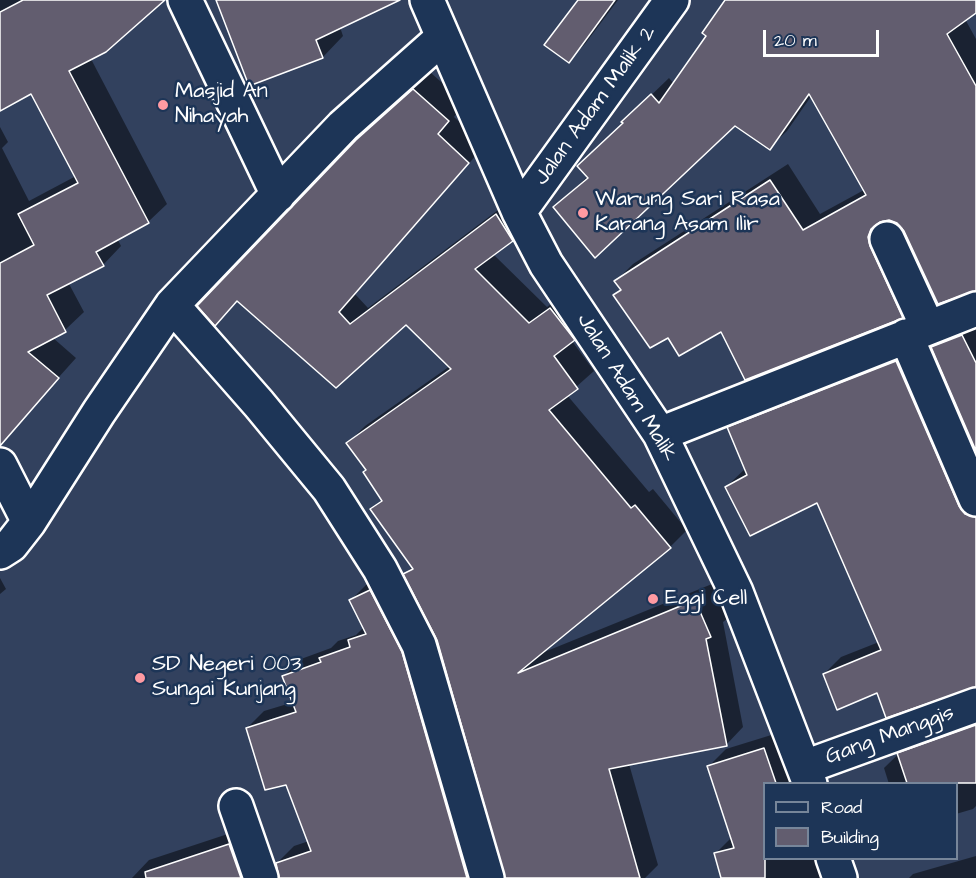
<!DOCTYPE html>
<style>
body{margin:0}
#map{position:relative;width:976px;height:878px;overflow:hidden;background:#32415e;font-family:"Architects Daughter",sans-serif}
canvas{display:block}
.legend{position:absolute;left:763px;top:782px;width:195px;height:78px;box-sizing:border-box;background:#1d3557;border:2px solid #77869a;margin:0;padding:8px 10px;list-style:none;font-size:18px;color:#fff}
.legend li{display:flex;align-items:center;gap:12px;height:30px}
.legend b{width:30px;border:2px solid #77869a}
.scale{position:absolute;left:763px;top:30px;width:116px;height:27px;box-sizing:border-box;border:3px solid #fff;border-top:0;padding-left:8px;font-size:18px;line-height:21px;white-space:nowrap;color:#fff;-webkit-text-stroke:4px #1d3557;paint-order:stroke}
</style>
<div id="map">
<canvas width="976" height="878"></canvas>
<ul class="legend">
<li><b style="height:8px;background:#1d3557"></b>Road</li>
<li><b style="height:16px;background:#625d6f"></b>Building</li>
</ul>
<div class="scale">20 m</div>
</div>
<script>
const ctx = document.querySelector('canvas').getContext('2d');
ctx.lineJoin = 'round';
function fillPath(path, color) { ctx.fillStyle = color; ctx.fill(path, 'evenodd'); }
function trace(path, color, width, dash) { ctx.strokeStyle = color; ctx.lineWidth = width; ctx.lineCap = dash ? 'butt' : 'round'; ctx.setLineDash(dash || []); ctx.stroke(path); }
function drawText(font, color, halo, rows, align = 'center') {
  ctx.font = font + ' "Architects Daughter",sans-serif'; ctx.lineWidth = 5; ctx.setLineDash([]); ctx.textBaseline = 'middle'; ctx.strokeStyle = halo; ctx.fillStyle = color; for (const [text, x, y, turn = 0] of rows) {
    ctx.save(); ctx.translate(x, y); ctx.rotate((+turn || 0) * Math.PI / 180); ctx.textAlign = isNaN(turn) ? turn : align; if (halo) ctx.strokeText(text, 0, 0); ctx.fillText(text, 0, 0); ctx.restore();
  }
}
fillPath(new Path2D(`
 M 0,0 L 163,0 L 91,59 L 167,204 L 148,222 L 117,238 L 121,246 L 103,265 L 68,282 L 84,312 L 65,330 L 52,337 L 76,358 L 14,427 L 0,427 L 0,127 L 8,142 L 2,148 L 29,201 L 76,176 L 32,92 L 0,109 Z
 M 218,0 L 387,0 L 340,27 L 343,36 L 323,57 L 250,84 Z
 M 580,0 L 618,0 L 585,44 L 568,61 Z
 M 728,0 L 976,0 L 976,11 L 965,19 L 976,39 L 976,289 L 905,230 L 898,222 L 888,219 L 885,220 L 887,229 L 919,299 L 902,317 L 722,330 L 669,336 L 615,296 L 622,288 L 616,281 L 633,264 L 788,164 L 820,214 L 864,190 L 812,95 L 787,131 L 769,148 L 735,124 L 555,207 L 588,176 L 624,123 L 641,105 L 669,78 L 674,84 L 708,36 Z
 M 431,73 L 465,103 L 454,117 L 485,145 L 355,294 L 368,308 L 514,198 L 529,222 L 512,239 L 493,254 L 547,307 L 568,292 L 591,322 L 572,341 L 594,371 L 567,395 L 649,492 L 653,489 L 687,530 L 670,547 L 537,655 L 712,584 L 727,619 L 723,622 L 743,727 L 726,745 L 629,764 L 658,865 L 645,878 L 507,878 L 438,639 L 405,574 L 413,566 L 372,509 L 383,499 L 367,470 L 348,443 L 365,426 L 450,366 L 406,323 L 336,386 L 238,300 L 215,323 L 357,141 Z
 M 976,320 L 976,448 L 933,347 L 950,330 Z
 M 913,345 L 976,490 L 976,685 L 878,691 L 824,674 L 841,657 L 879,642 L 818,501 L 726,487 L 746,468 L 729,428 L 746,411 Z
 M 387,574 L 497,878 L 280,878 L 277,863 L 294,846 L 309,841 L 287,783 L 247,728 L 264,711 L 294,702 L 284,676 L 301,659 L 331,648 L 338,641 L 356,635 L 364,627 L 351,600 L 368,583 Z
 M 0,578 L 6,589 L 0,594 Z
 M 976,714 L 976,806 L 973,809 L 956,814 L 956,784 L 889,784 L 884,768 L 917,736 Z
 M 781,732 L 799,784 L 764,784 L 764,858 L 833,858 L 836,878 L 722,878 L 716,853 L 732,837 L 709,766 L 726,749 Z
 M 246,828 L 271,878 L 132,878 L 149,860 Z
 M 976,856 L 976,878 L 909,878 L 913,874 Z`), '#0007');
const building = new Path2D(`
 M 23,0 L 165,0 L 106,52 L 69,71 L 149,223 L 96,252 L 104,266 L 47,295 L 66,332 L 28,352 L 59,378 L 0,446 L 0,263 L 34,245 L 18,214 L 78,183 L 31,94 L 0,111 L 0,12 Z
 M 216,0 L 400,0 L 316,40 L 323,58 L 249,86 Z
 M 578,0 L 615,0 L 569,63 L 544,45 Z
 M 725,0 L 976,0 L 976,13 L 947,34 L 976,86 L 976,291 L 938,304 L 904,231 L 897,223 L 889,220 L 880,222 L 871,229 L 868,237 L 870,246 L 903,318 L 745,380 L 721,332 L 679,356 L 668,338 L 650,348 L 613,295 L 621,290 L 614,281 L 770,180 L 803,230 L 866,195 L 809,94 L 770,150 L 735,126 L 595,258 L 553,207 L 588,178 L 577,166 L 623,123 L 621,122 L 651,94 L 659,103 L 706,36 L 702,33 Z
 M 413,89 L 449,121 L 438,134 L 469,163 L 339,312 L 350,324 L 496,214 L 513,241 L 475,269 L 529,323 L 550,308 L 568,331 L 575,340 L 554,356 L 578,389 L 549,410 L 631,508 L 635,505 L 671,548 L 518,673 L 695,600 L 711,637 L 706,639 L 727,746 L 609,769 L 640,878 L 505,878 L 437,640 L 403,574 L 413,569 L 370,509 L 382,501 L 363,472 L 366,470 L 346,443 L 451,369 L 406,325 L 336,388 L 237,301 L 215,326 L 197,306 L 356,140 Z
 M 962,335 L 976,363 L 976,451 L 931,347 Z
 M 896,361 L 959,506 L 965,514 L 976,517 L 976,687 L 886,718 L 877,693 L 837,710 L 823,674 L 881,650 L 817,503 L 750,536 L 725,487 L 747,475 L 727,427 Z
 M 370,590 L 402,652 L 467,878 L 279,878 L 276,863 L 311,851 L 286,785 L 265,790 L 246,728 L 296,712 L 282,676 L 321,662 L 319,658 L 350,647 L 348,640 L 366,634 L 349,600 Z
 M 976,725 L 976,783 L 907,783 L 897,753 Z
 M 764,748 L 776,783 L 765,783 L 765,878 L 721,878 L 714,853 L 734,848 L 707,766 Z
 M 229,844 L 241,878 L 146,878 L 145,872 Z`);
fillPath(building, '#625d6f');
trace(building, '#fff', 1.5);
const minor = new Path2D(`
 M 185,0 L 278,195
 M 427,0 L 519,212 L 546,264 L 660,434 L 736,592 L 810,784
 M 519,212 L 672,0
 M 887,239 L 928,328
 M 172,305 L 259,404 L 329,489 L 380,569 L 419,645 L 487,878
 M 906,336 L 976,499
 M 660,434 L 976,309
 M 0,465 L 29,522
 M 0,552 L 11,545 L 29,522 L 99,412 L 172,305 L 343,126 L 442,38
 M 805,767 L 976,705
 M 236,806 L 261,878
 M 833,858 L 840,878`);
trace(minor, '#fff', 38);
trace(minor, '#1d3557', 33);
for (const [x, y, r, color] of [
 [163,105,6,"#ff9aa2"],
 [583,213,6,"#ff9aa2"],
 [653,599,6,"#ff9aa2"],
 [140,678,6,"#ff9aa2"]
]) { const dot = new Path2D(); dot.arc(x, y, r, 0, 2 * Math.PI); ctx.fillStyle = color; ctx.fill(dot); trace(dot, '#1d3557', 2); }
drawText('22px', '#fff', '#1d3557', [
 ["Masjid An",175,92],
 ["Nihayah",175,117],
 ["Warung Sari Rasa",595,200],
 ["Karang Asam Ilir",595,225],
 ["Eggi Cell",665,599],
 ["SD Negeri 003",152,665],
 ["Sungai Kunjang",152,690]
], 'left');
drawText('22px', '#fff', '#1d3557', [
 ["Jalan Adam Malik 2",596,106,-54],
 ["Jalan Adam Malik",626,388,58],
 ["Gang Manggis",890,736,-20]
]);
</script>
